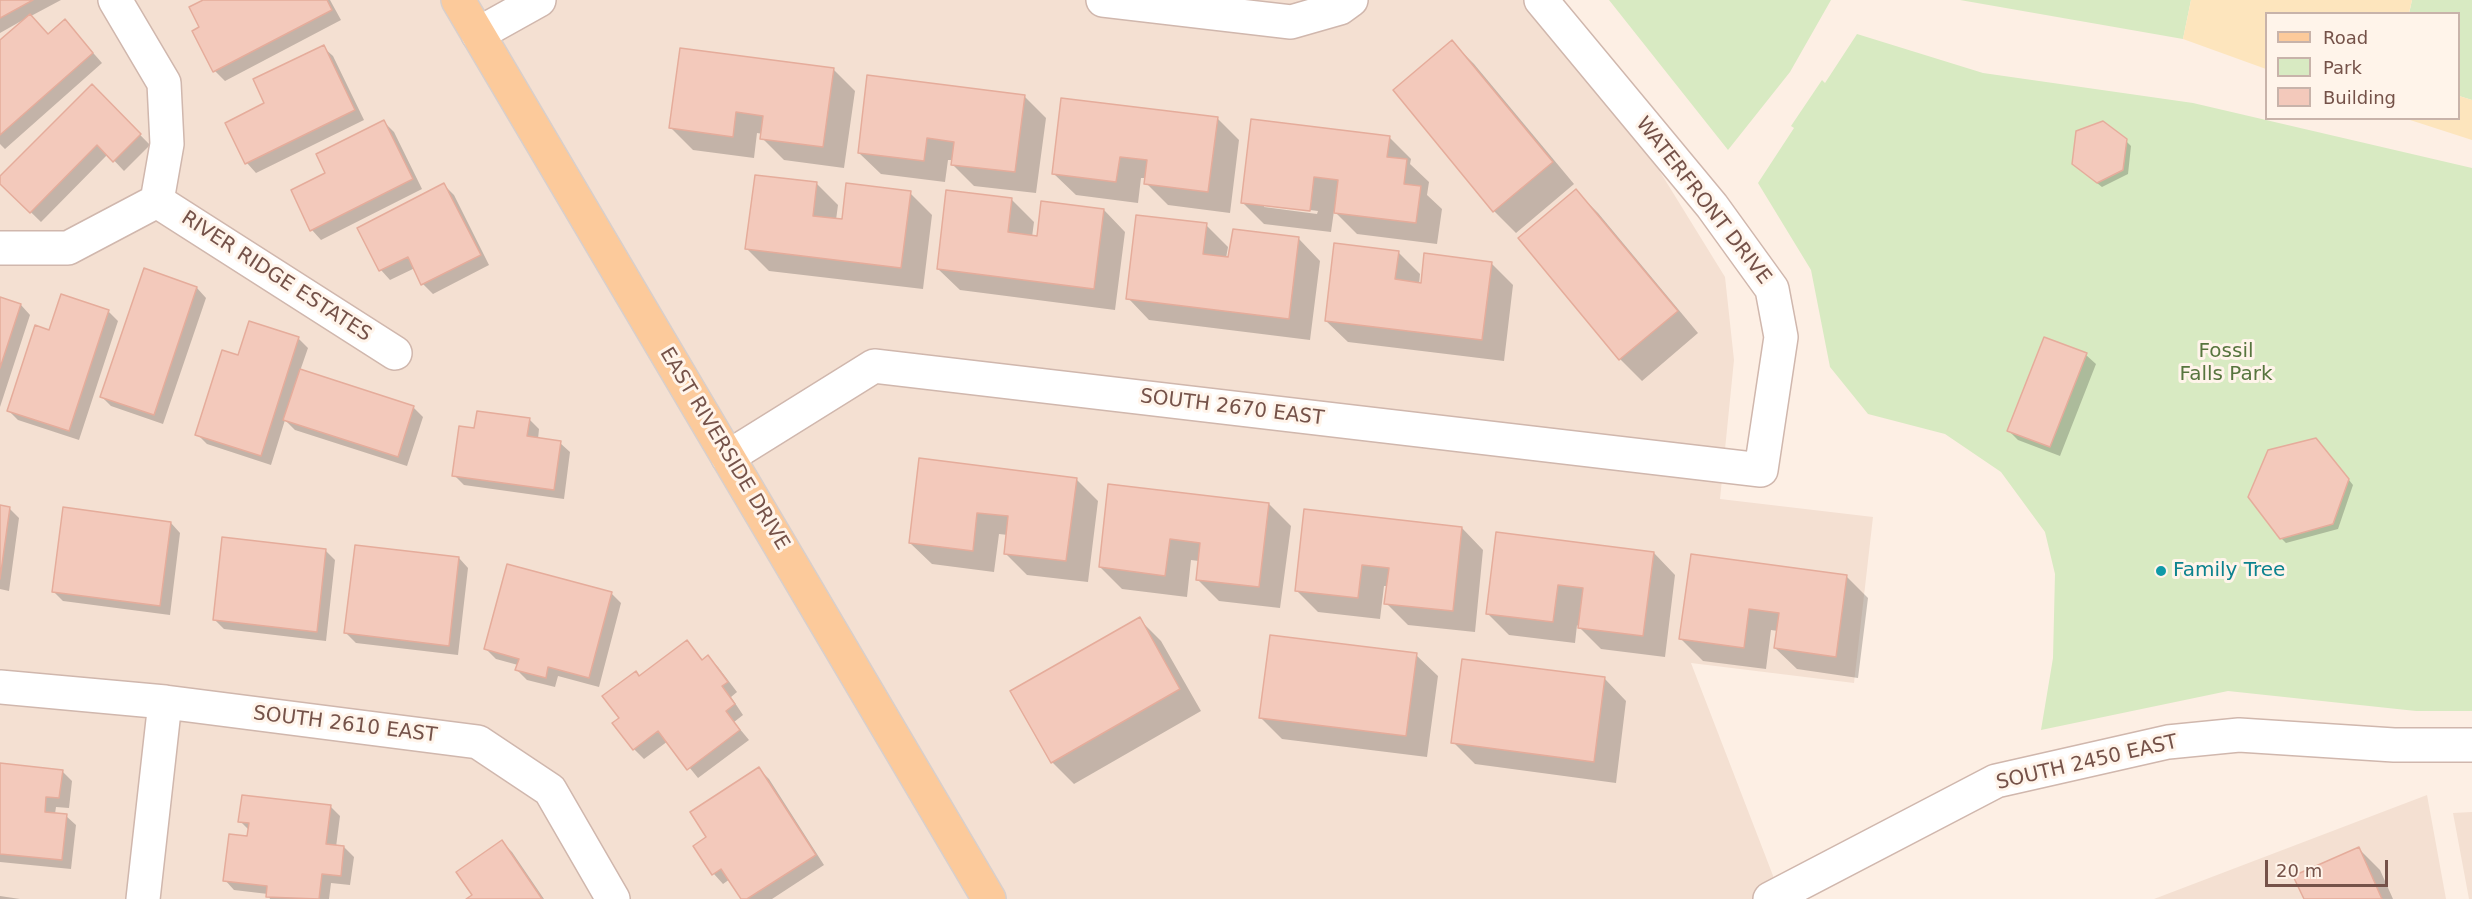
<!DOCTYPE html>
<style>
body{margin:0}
#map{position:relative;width:2472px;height:899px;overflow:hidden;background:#fdefe4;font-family:"DejaVu Sans",sans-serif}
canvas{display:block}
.legend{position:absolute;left:2265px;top:12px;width:195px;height:108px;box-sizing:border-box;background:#fff4ea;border:2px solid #c8b3aa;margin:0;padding:8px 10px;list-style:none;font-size:18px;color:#755249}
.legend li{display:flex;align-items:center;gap:12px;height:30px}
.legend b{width:30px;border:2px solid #c8b3aa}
.scale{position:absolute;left:2265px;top:860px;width:123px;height:27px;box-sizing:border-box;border:3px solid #755249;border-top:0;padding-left:8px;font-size:18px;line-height:21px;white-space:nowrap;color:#755249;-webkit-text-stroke:4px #fff4ea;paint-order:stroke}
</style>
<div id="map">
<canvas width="2472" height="899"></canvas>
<ul class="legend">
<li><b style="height:8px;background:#fcca9b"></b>Road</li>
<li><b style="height:16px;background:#d8eac2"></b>Park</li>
<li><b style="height:16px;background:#f3c9bb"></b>Building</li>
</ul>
<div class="scale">20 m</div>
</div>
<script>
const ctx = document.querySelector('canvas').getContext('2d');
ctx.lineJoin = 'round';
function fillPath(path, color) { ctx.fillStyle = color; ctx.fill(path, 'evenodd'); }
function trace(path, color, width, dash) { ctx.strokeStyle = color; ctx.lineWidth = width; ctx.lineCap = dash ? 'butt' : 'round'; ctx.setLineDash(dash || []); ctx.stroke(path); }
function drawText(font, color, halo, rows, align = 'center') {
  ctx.font = font + ' "DejaVu Sans",sans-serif'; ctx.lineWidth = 6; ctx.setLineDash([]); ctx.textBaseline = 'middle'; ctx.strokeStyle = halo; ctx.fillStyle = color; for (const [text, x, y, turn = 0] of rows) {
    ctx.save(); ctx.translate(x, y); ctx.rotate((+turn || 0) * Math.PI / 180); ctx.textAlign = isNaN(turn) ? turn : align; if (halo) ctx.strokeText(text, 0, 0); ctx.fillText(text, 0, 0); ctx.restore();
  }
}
fillPath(new Path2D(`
 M 0,0 L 1554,0 L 1725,277 L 1734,360 L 1720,499 L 1873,517 L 1854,683 L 1691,663 L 1782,899 L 0,899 Z
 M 2427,795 L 2446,899 L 2154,899 Z
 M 2472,812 L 2472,899 L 2469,899 L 2453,813 Z`), '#f4e0d2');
fillPath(new Path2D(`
 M 1609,0 L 1831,0 L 1790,72 L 1728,150 Z
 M 1960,0 L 2191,0 L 2183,39 Z
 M 2412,0 L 2472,0 L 2472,100 L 2459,96 L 2458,14 L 2409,14 Z
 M 1857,34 L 1983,73 L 2193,103 L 2472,168 L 2472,711 L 2416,711 L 2228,691 L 2041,730 L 2053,658 L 2055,574 L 2045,532 L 2001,472 L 1945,434 L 1868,414 L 1830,367 L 1811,270 L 1758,183 L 1794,128 L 1791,126 L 1822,80 L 1825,83 Z`), '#d8eac2');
fillPath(new Path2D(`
 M 2191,0 L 2412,0 L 2409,13 L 2266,14 L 2266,69 L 2183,39 Z
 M 2459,96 L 2472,100 L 2472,140 L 2407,119 L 2458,118 Z`), '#fde5bd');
fillPath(new Path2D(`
 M 0,0 L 61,0 L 31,16 L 49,35 L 74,31 L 102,63 L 5,149 L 0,144 L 0,42 L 23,20 L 0,33 Z
 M 206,0 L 330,0 L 341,20 L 225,81 L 215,71 L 194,32 L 201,28 Z
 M 1452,42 L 1474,64 L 1574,184 L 1516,233 L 1494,211 L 1395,91 Z
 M 323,47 L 333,56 L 364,120 L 256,173 L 247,163 L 266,104 Z
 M 833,69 L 855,91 L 844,168 L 784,160 L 762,138 L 763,134 L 757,133 L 754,158 L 693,150 L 671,128 Z
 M 92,86 L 150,145 L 124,171 L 108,154 L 41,222 L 0,182 L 0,178 Z
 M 1024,96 L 1046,118 L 1036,193 L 974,186 L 952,164 L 953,160 L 948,160 L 945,182 L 881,174 L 859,153 Z
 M 1217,118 L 1239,140 L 1230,213 L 1168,205 L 1146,183 L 1147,178 L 1141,178 L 1138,203 L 1076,195 L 1054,174 Z
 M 384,122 L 394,132 L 422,189 L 321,240 L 312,230 L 327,174 Z
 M 1389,137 L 1411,159 L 1410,164 L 1429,182 L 1427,195 L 1442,209 L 1437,244 L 1357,234 L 1334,211 L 1331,232 L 1264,224 L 1242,202 ZM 1264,204 L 1318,211 L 1317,214 L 1264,207 Z
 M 2126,141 L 2131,146 L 2128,174 L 2102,187 L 2079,169 Z
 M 816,183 L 838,205 L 836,220 L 843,221 L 910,193 L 932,215 L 923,289 L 769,271 L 747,249 Z
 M 444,185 L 454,195 L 489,265 L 433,294 L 423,284 L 415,268 L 390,280 L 381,270 L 359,229 Z
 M 1576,191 L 1598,213 L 1698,333 L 1642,381 L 1620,359 Z
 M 1012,200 L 1034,222 L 1032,237 L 1038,238 L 1104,210 L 1125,232 L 1115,310 L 960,290 L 938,269 Z
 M 1206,225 L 1228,247 L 1226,258 L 1299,239 L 1320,261 L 1310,340 L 1149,320 L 1128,298 Z
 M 1398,252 L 1420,274 L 1419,284 L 1491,263 L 1513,285 L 1504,361 L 1348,342 L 1326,321 Z
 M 197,288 L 206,298 L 163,424 L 111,406 L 101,396 Z
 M 0,299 L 21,305 L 30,315 L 0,407 Z
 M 108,311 L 118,321 L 79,440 L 18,420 L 9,411 Z
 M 298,338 L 308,348 L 300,371 L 413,407 L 423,417 L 407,466 L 295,430 L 285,420 L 271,465 L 207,444 L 197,434 L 239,357 Z
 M 2086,355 L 2096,364 L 2060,456 L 2018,440 L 2008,430 Z
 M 529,419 L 539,429 L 538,439 L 560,443 L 570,452 L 564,499 L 464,485 L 454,475 L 475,430 Z
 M 2321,445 L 2353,485 L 2338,529 L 2286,543 L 2281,538 Z
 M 920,460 L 1076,479 L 1098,501 L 1088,582 L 1027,575 L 1005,553 L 1008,535 L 999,534 L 994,572 L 932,564 L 910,543 Z
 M 1110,485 L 1269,504 L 1291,526 L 1280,608 L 1219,601 L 1197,579 L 1199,561 L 1191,560 L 1187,597 L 1122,589 L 1100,567 Z
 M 0,507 L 9,508 L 19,518 L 9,591 L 0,589 Z
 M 1306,511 L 1462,528 L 1483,550 L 1475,632 L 1408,625 L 1386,603 L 1388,586 L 1384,586 L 1380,619 L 1318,612 L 1296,590 Z
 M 171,523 L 180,533 L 170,615 L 63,601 L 53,591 Z
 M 1497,534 L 1654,553 L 1675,575 L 1665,657 L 1601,649 L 1577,625 L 1575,643 L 1509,635 L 1487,613 Z
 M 325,550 L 335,560 L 326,641 L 224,629 L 214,619 Z
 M 1692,555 L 1846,576 L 1868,598 L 1858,678 L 1797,669 L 1775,648 L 1778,631 L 1771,630 L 1766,669 L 1703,661 L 1681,639 Z
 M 459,558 L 468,568 L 458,655 L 356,643 L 346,633 Z
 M 612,594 L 621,603 L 599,687 L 558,676 L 555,687 L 527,680 L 517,670 L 518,665 L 496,659 L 486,649 Z
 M 1139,619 L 1161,641 L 1201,711 L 1074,784 L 1052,762 Z
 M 686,642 L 703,661 L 708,657 L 718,667 L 737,692 L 731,697 L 743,715 L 734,722 L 749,740 L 698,778 L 668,741 L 644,759 L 634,749 L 621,718 L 640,677 Z
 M 1416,655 L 1438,676 L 1427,757 L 1282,739 L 1260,717 Z
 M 1605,679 L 1626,701 L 1616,783 L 1475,764 L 1453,742 Z
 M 0,764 L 62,771 L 72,781 L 69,808 L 56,807 L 55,814 L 66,816 L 76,825 L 71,869 L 0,862 Z
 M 759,769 L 769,779 L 824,865 L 772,899 L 742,899 L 730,879 L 723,884 L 714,874 L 708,837 Z
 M 330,806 L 340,816 L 336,847 L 344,847 L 354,857 L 350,885 L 331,883 L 329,899 L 270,899 L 268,894 L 234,890 L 225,880 L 248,838 L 249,830 L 240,821 Z
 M 502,842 L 512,852 L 544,899 L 469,899 L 474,896 Z
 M 2358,848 L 2380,870 L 2393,899 L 2305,899 Z
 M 0,896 L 20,899 L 0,899 Z`), '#0003');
const building = new Path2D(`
 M 0,0 L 33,0 L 0,18 Z
 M 203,0 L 327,0 L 332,10 L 213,72 L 192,31 L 199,27 L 189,7 Z
 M 30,14 L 48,34 L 65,19 L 93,53 L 0,135 L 0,40 Z
 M 1452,40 L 1553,162 L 1493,212 L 1393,90 Z
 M 324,45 L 355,110 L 245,164 L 225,123 L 264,103 L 253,79 Z
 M 680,48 L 834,68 L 823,147 L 760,139 L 763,116 L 736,112 L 733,137 L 669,128 Z
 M 867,75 L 1025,95 L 1015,172 L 951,165 L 954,142 L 927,138 L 924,161 L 858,153 Z
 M 92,84 L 141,134 L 113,162 L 97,145 L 30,213 L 0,184 L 0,176 Z
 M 1061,98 L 1218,117 L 1208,192 L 1144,184 L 1147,160 L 1120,157 L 1116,182 L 1052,174 Z
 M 1251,119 L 1390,136 L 1387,157 L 1407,159 L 1404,184 L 1421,186 L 1416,223 L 1334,213 L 1338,180 L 1314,177 L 1310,211 L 1241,203 Z
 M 384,120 L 413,179 L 310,231 L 291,190 L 325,173 L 316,154 Z
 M 2103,121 L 2127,139 L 2123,170 L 2097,183 L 2072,164 L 2076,131 Z
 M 755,175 L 817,182 L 813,216 L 842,219 L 846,183 L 911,191 L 901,268 L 745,249 Z
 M 444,183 L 481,255 L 421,285 L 408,257 L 379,271 L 357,228 Z
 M 1576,189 L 1678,311 L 1619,360 L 1518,238 Z
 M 946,190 L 1012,198 L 1008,232 L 1037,236 L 1041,201 L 1104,209 L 1094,289 L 937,269 Z
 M 1136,215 L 1207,223 L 1203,254 L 1228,257 L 1233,229 L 1299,237 L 1289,319 L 1126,299 Z
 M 1334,243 L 1399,251 L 1395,279 L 1421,283 L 1424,253 L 1492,262 L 1482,340 L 1325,321 Z
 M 144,268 L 197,287 L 154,415 L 100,397 Z
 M 61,294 L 109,310 L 69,431 L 7,411 L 35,325 L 49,330 Z
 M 0,297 L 21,304 L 0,368 Z
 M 249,321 L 299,337 L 261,456 L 195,435 L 222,350 L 238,355 Z
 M 2044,337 L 2087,353 L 2050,447 L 2007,431 Z
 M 300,369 L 414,406 L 398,457 L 283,420 Z
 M 477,411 L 530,418 L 527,436 L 561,441 L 554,490 L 452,476 L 459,426 L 474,428 Z
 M 2316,438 L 2349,479 L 2333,524 L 2280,539 L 2248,497 L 2268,450 Z
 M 919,458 L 1077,478 L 1066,561 L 1004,554 L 1008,516 L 977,513 L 973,551 L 909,543 Z
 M 1108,484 L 1269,503 L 1259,587 L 1196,580 L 1200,543 L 1170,539 L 1165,576 L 1099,567 Z
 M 0,505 L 10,507 L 0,579 Z
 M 63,507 L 171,522 L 160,606 L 52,592 Z
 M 1304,509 L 1462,527 L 1453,611 L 1384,604 L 1389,568 L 1362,565 L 1358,598 L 1295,591 Z
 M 1496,532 L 1654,552 L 1643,636 L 1578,628 L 1583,588 L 1558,585 L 1553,622 L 1486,614 Z
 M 222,537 L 326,549 L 317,632 L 213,620 Z
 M 355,545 L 459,557 L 449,646 L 344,633 Z
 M 1691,554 L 1847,575 L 1836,657 L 1774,648 L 1779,613 L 1749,609 L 1744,648 L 1679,639 Z
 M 507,564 L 612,592 L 589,678 L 548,667 L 546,678 L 515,670 L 519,659 L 484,649 Z
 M 1140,617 L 1180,689 L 1051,763 L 1010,691 Z
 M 1270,635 L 1417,653 L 1406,736 L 1259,718 Z
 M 687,640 L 702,660 L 708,655 L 728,682 L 722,686 L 735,704 L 726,711 L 740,730 L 687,770 L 658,731 L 633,750 L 612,723 L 619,718 L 602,696 L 636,671 L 639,676 Z
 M 1462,659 L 1605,677 L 1594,762 L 1451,743 Z
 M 0,763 L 63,770 L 59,798 L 46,797 L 45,812 L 67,814 L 62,860 L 0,854 Z
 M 759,767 L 816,855 L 747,899 L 741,899 L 721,869 L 712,875 L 693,846 L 706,837 L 690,812 Z
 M 242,795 L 331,805 L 326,844 L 344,846 L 341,876 L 322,874 L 319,899 L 266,897 L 267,886 L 223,881 L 229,834 L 247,836 L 249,823 L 238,822 Z
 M 502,840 L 542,899 L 466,899 L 472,895 L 456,872 Z
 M 2359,847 L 2382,899 L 2304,899 L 2293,876 Z`);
fillPath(building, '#f3c9bb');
trace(building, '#e5ac9b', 1.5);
const minor = new Path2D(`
 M 115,0 L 164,83 L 167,144 L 157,201
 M 1103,0 L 1291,22 L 1340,8 L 1351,0
 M 478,34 L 539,0
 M 157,201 L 395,353
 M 0,248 L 68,248 L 157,201
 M 728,457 L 874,366 L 1761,470 L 1781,337 L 1772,289 L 1712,206 L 1541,0
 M 0,687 L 165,702 L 478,742 L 550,790 L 613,899
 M 143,899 L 165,702
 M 1770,899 L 1996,781 L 2168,742 L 2239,735 L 2394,745 L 2472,745`);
const major = new Path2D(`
 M 458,0 L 989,899`);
trace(minor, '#d0b7ad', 36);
trace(major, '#d8cfcc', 36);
trace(minor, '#fff', 33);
trace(major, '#fcca9b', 33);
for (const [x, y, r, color] of [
 [2161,571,6,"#0f9aa8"]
]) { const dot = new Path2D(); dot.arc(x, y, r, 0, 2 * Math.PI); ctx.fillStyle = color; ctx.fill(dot); trace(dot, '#fff4ea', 2); }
drawText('20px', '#755249', '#fff4ea', [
 ["WATERFRONT DRIVE",1703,201,52],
 ["RIVER RIDGE ESTATES",276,277,33],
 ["SOUTH 2670 EAST",1232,408,7],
 ["EAST RIVERSIDE DRIVE",724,449,59],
 ["SOUTH 2610 EAST",345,725,7],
 ["SOUTH 2450 EAST",2087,763,-13]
]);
drawText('20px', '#57753e', '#fff4ea', [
 ["Fossil",2226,352],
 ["Falls Park",2226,375]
]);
drawText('20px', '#0d838f', '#fff4ea', [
 ["Family Tree",2173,571]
], 'left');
</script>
